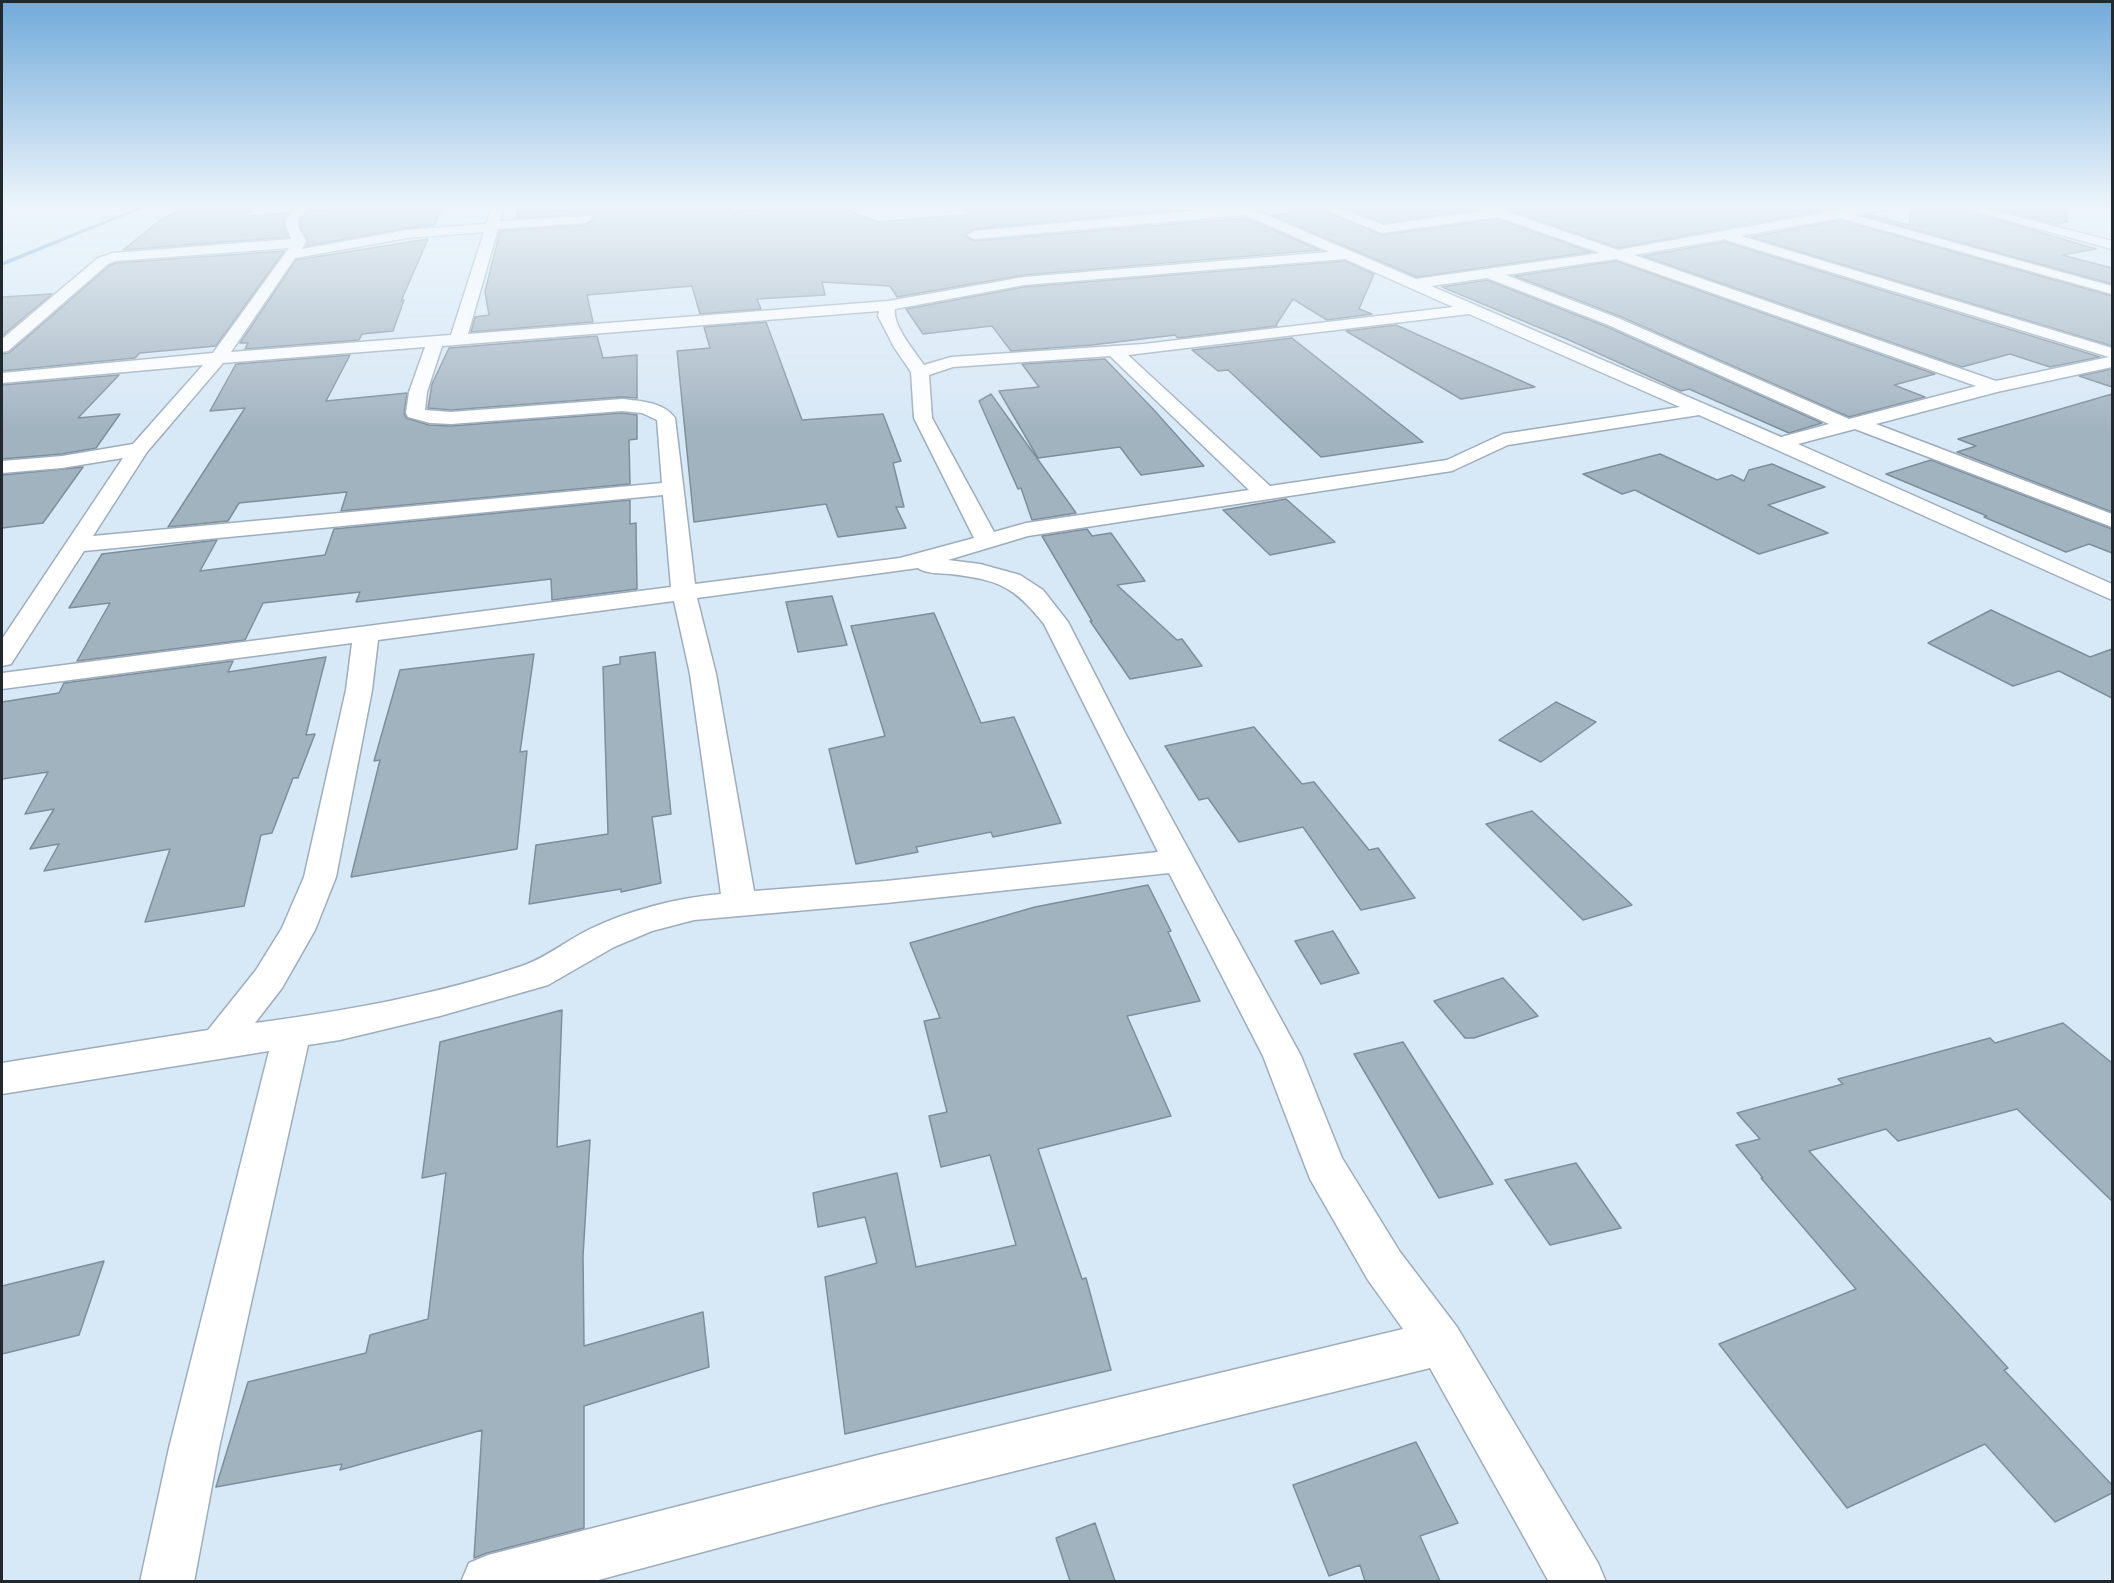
<!DOCTYPE html>
<style>
body{margin:0}
#map{position:relative;width:2114px;height:1583px;overflow:hidden;background:#d7e8f6;font-family:"Varela Round",sans-serif}
canvas{display:block}
.frame{position:absolute;inset:0;border:3px solid #22292e;pointer-events:none}
</style>
<div id="map">
<canvas width="2114" height="1583"></canvas>
<div class="frame"></div>
</div>
<script>
const ctx = document.querySelector('canvas').getContext('2d');
ctx.lineJoin = 'round';
function fillPath(path, color) { ctx.fillStyle = color; ctx.fill(path, 'evenodd'); }
function trace(path, color, width, dash) { ctx.strokeStyle = color; ctx.lineWidth = width; ctx.lineCap = dash ? 'butt' : 'round'; ctx.setLineDash(dash || []); ctx.stroke(path); }
fillPath(new Path2D(`
 M 139,207 L 146,207 L 2,266 L 2,262 Z`), '#609ac5');
const building = new Path2D(`
 M 185,207 L 256,207 L 243,216 L 288,213 L 283,223 L 288,237 L 123,250 L 158,222 Z
 M 363,207 L 442,207 L 434,226 L 407,228 L 306,246 L 308,240 L 300,226 L 301,219 L 309,211 Z
 M 518,207 L 730,207 L 730,212 L 789,207 L 838,207 L 879,222 L 970,214 L 963,207 L 1169,207 L 1173,210 L 974,229 L 965,236 L 974,241 L 1245,218 L 1320,250 L 1024,275 L 897,297 L 890,286 L 822,282 L 825,295 L 757,299 L 761,309 L 700,314 L 692,286 L 587,295 L 593,322 L 471,332 L 475,317 L 489,315 L 485,292 L 500,231 L 586,225 L 594,220 L 591,214 L 516,218 Z
 M 1290,207 L 1316,207 L 1382,235 L 1498,219 L 1591,252 L 1417,277 L 1272,215 L 1289,213 Z
 M 1343,207 L 1475,207 L 1477,210 L 1383,223 Z
 M 1508,207 L 1841,207 L 1618,248 L 1512,211 Z
 M 1911,207 L 1956,207 L 2096,249 L 2062,255 L 2112,268 L 2112,284 L 1864,216 L 1870,215 L 1909,225 Z
 M 1990,207 L 2066,207 L 2067,222 L 2056,224 Z
 M 1840,220 L 2112,296 L 2112,346 L 1751,237 Z
 M 428,239 L 401,301 L 404,300 L 393,331 L 362,334 L 359,340 L 245,349 L 248,343 L 240,343 L 296,260 Z
 M 1724,242 L 1725,242 L 2100,357 L 2050,367 L 2010,354 L 1962,367 L 1643,256 Z
 M 284,251 L 216,346 L 140,353 L 135,358 L 2,371 L 2,354 L 9,353 L 109,266 L 116,263 Z
 M 1345,261 L 1374,274 L 1359,309 L 1372,314 L 1327,320 L 1293,299 L 1276,325 L 1277,326 L 1178,338 L 1175,335 L 1092,345 L 1011,351 L 992,326 L 923,334 L 906,309 L 1024,287 Z
 M 1616,261 L 1935,374 L 1894,385 L 1925,397 L 1849,417 L 1619,316 L 1515,276 Z
 M 1487,280 L 1605,326 L 1822,423 L 1789,433 L 1689,389 L 1681,391 L 1569,340 L 1442,287 Z
 M 52,294 L 2,336 L 2,297 Z
 M 766,322 L 802,420 L 883,414 L 901,461 L 893,463 L 904,507 L 896,507 L 906,528 L 838,537 L 826,504 L 694,522 L 677,351 L 710,348 L 704,327 Z
 M 1396,325 L 1535,387 L 1461,399 L 1346,331 Z
 M 597,336 L 603,358 L 637,355 L 637,398 L 622,397 L 451,410 L 428,408 L 432,384 L 449,348 Z
 M 1292,338 L 1423,442 L 1321,457 L 1228,370 L 1218,371 L 1192,350 Z
 M 350,355 L 326,401 L 407,393 L 404,413 L 406,418 L 429,425 L 451,426 L 622,413 L 637,415 L 637,439 L 629,440 L 630,484 L 341,511 L 347,492 L 239,503 L 228,521 L 168,527 L 245,408 L 210,411 L 236,364 Z
 M 1105,359 L 1153,409 L 1204,466 L 1141,475 L 1120,447 L 1038,458 L 999,391 L 1039,387 L 1022,364 Z
 M 2112,369 L 2112,387 L 2079,376 Z
 M 119,375 L 78,418 L 120,414 L 96,448 L 62,454 L 2,459 L 2,385 Z
 M 991,394 L 1054,482 L 1076,513 L 1032,520 L 1021,488 L 1018,489 L 979,401 Z
 M 2112,394 L 2112,512 L 1957,452 L 1976,446 L 1958,439 Z
 M 1660,454 L 1717,480 L 1732,475 L 1744,481 L 1749,470 L 1772,464 L 1825,487 L 1768,505 L 1828,533 L 1759,554 L 1635,490 L 1622,494 L 1583,474 Z
 M 1931,460 L 2112,529 L 2112,553 L 2089,544 L 2066,552 L 1984,517 L 1987,516 L 1886,474 Z
 M 83,467 L 43,523 L 2,528 L 2,475 Z
 M 1286,499 L 1335,542 L 1270,555 L 1223,510 Z
 M 630,500 L 630,524 L 636,523 L 637,589 L 552,600 L 551,579 L 356,602 L 360,592 L 263,603 L 245,640 L 77,661 L 110,603 L 69,608 L 102,554 L 217,540 L 200,571 L 325,555 L 334,529 Z
 M 1087,529 L 1092,536 L 1111,533 L 1145,581 L 1117,585 L 1177,640 L 1182,639 L 1202,666 L 1130,679 L 1090,621 L 1092,621 L 1042,536 Z
 M 832,596 L 847,645 L 798,652 L 786,602 Z
 M 1991,610 L 2090,657 L 2112,649 L 2112,698 L 2059,671 L 2013,686 L 1928,643 Z
 M 934,613 L 981,723 L 1014,717 L 1061,823 L 993,837 L 991,832 L 916,847 L 918,852 L 856,864 L 829,749 L 885,736 L 851,626 Z
 M 655,652 L 671,814 L 652,817 L 661,883 L 621,892 L 621,889 L 529,904 L 536,845 L 608,834 L 603,667 L 620,664 L 620,657 Z
 M 534,654 L 520,752 L 527,751 L 517,849 L 351,877 L 380,760 L 374,761 L 400,670 Z
 M 326,657 L 306,735 L 315,734 L 298,778 L 293,778 L 272,833 L 261,835 L 244,906 L 145,922 L 170,849 L 44,871 L 59,844 L 30,849 L 54,809 L 25,814 L 48,772 L 2,779 L 2,702 L 59,693 L 64,683 L 233,661 L 228,672 Z
 M 1556,702 L 1596,722 L 1541,762 L 1499,740 Z
 M 1254,727 L 1302,784 L 1314,782 L 1369,850 L 1378,848 L 1415,898 L 1361,910 L 1303,827 L 1239,842 L 1208,798 L 1199,800 L 1165,746 Z
 M 1532,811 L 1632,905 L 1583,920 L 1486,824 Z
 M 1148,885 L 1171,931 L 1168,932 L 1200,1001 L 1127,1016 L 1171,1116 L 1038,1149 L 1082,1279 L 1086,1278 L 1111,1370 L 845,1434 L 825,1277 L 877,1263 L 865,1217 L 818,1227 L 813,1193 L 897,1173 L 916,1267 L 1016,1245 L 990,1155 L 941,1167 L 929,1116 L 947,1112 L 924,1021 L 940,1018 L 910,943 L 1035,907 Z
 M 1333,931 L 1359,973 L 1321,984 L 1295,941 Z
 M 1503,978 L 1538,1016 L 1474,1038 L 1465,1038 L 1434,1001 Z
 M 562,1010 L 557,1147 L 590,1140 L 583,1256 L 584,1346 L 703,1312 L 709,1367 L 584,1406 L 584,1528 L 487,1553 L 474,1558 L 482,1430 L 340,1470 L 342,1464 L 216,1487 L 248,1382 L 366,1353 L 370,1335 L 428,1319 L 446,1173 L 422,1178 L 440,1042 Z
 M 2063,1023 L 2112,1063 L 2112,1201 L 2017,1109 L 1898,1141 L 1886,1129 L 1809,1151 L 2008,1368 L 2004,1370 L 2112,1485 L 2112,1493 L 2055,1522 L 1985,1444 L 1847,1508 L 1719,1344 L 1856,1289 L 1761,1178 L 1763,1178 L 1736,1145 L 1760,1139 L 1737,1113 L 1843,1084 L 1838,1079 L 1990,1038 L 1995,1043 Z
 M 1403,1042 L 1493,1184 L 1439,1198 L 1354,1054 Z
 M 1576,1163 L 1621,1228 L 1550,1245 L 1505,1180 Z
 M 104,1261 L 79,1335 L 2,1354 L 2,1286 Z
 M 1416,1442 L 1458,1523 L 1420,1536 L 1440,1581 L 1365,1581 L 1360,1565 L 1329,1576 L 1293,1485 Z
 M 1095,1523 L 1115,1581 L 1070,1581 L 1056,1538 Z`);
fillPath(building, '#a2b3c0');
trace(building, '#7e8e9b', 1.5);
const minor = new Path2D(`
 M 2,207 L 9,207 L 2,212 Z
 M 294,207 L 310,207 L 299,218 L 298,226 L 306,241 L 302,249 L 407,230 L 486,224 L 492,207 L 504,207 L 500,221 L 591,216 L 592,219 L 586,223 L 498,229 L 468,334 L 888,301 L 1024,277 L 1329,252 L 1245,215 L 974,239 L 967,235 L 974,231 L 1231,207 L 1248,207 L 1416,279 L 1600,253 L 1498,217 L 1382,233 L 1318,207 L 1336,207 L 1383,225 L 1483,211 L 1477,207 L 1505,208 L 1511,213 L 1618,250 L 1856,207 L 1885,207 L 1883,210 L 1854,215 L 2112,286 L 2112,294 L 1840,218 L 1741,236 L 2112,348 L 2112,367 L 1997,392 L 1876,424 L 2112,514 L 2112,527 L 1855,429 L 1798,444 L 2112,584 L 2112,600 L 1699,415 L 1508,445 L 1452,471 L 1028,536 L 948,560 L 980,564 L 1020,575 L 1043,590 L 1068,622 L 1125,733 L 1301,1056 L 1342,1158 L 1400,1252 L 1457,1327 L 1598,1563 L 1606,1582 L 1549,1582 L 1430,1368 L 878,1505 L 591,1582 L 461,1582 L 469,1563 L 488,1555 L 878,1455 L 1403,1329 L 1368,1280 L 1310,1179 L 1263,1056 L 1169,873 L 886,903 L 694,920 L 652,931 L 614,947 L 548,985 L 440,1016 L 340,1040 L 308,1045 L 219,1448 L 194,1582 L 140,1582 L 169,1448 L 269,1051 L 2,1094 L 2,1063 L 208,1030 L 256,970 L 282,928 L 304,877 L 346,690 L 352,643 L 2,689 L 2,673 L 671,587 L 663,495 L 84,551 L 11,664 L 2,666 L 2,639 L 123,458 L 62,468 L 2,473 L 2,461 L 62,456 L 133,444 L 203,365 L 2,383 L 2,373 L 213,353 L 289,248 L 115,261 L 108,264 L 8,351 L 2,352 L 2,339 L 98,258 L 113,253 L 291,239 L 285,222 ZM 484,232 L 451,335 L 231,352 L 295,258 L 407,238 ZM 1726,239 L 1726,240 L 2109,357 L 1996,381 L 1634,255 ZM 1345,259 L 1453,307 L 1144,344 L 951,357 L 924,365 C 915,352 892,325 895,309 L 1024,285 ZM 1616,259 L 1976,386 L 1849,419 L 1618,318 L 1506,275 ZM 1487,278 L 1606,324 L 1829,424 L 1781,437 L 1431,286 ZM 879,311 L 878,316 L 894,347 L 911,372 L 914,418 L 974,538 L 900,558 L 695,584 L 675,418 C 664,402 640,401 622,399 L 451,412 L 425,410 L 427,392 L 442,346 ZM 1469,314 L 1680,407 L 1503,434 L 1447,460 L 1270,486 L 1128,355 ZM 425,347 L 409,392 L 406,413 L 408,417 L 430,423 L 451,424 L 622,411 L 642,413 L 657,420 L 662,483 L 93,536 L 147,452 L 223,363 ZM 1110,356 L 1249,490 L 1026,523 L 994,532 L 932,418 L 929,375 L 953,367 ZM 918,568 C 926,574 939,573 950,574 C 998,580 1013,585 1044,624 L 1158,852 L 886,881 L 754,891 L 716,674 L 697,598 ZM 674,601 L 690,674 L 721,894 C 676,898 630,910 590,929 C 567,940 546,958 522,966 C 436,995 345,1011 255,1023 L 282,988 L 315,930 L 336,877 L 372,690 L 378,640 Z
 M 1958,207 L 1980,207 L 2112,241 L 2112,249 Z`);
trace(minor, '#9dadbb', 3);
fillPath(minor, '#fff');
const sky = ctx.createLinearGradient(0, 0, 0, 429);
sky.addColorStop(0, '#71aada');
sky.addColorStop(0.48, '#edf5fb');
sky.addColorStop(1, '#edf5fb00');
ctx.fillStyle = sky;
ctx.fillRect(0, 0, 2114, 429);
</script>
